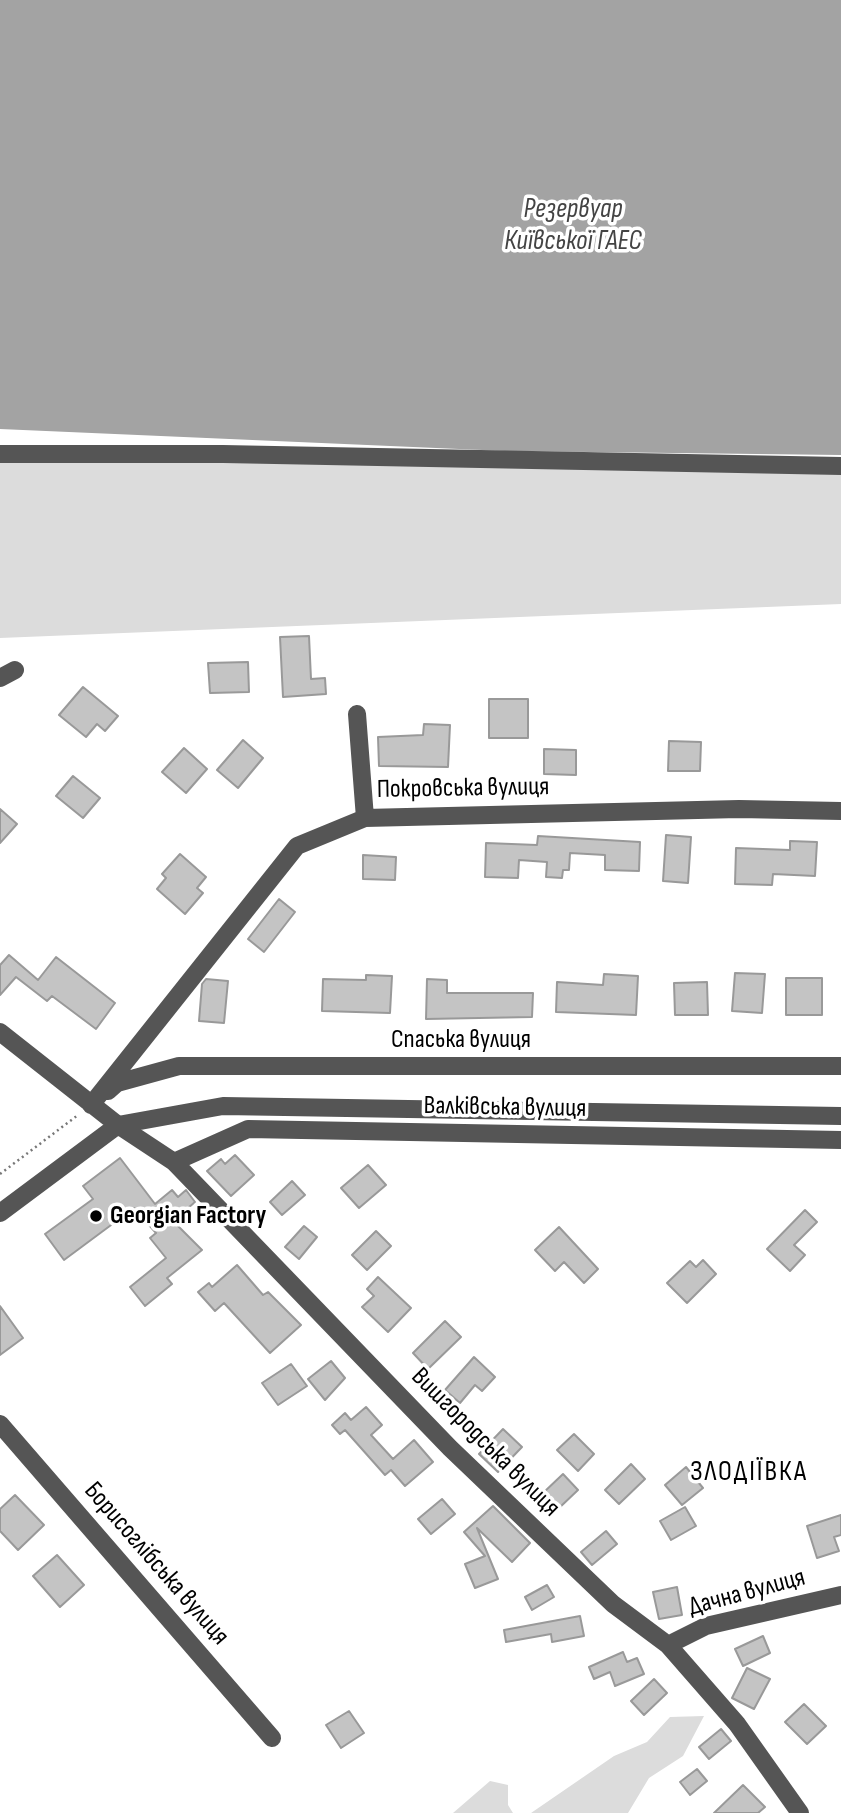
<!DOCTYPE html>
<meta charset="utf-8">
<style>
body{margin:0}
canvas{display:block;background:#fff}
</style>
<canvas width="841" height="1813"></canvas>
<script>
const ctx = document.querySelector('canvas').getContext('2d');
ctx.lineJoin = 'round';
function fillPath(path, color) { ctx.fillStyle = color; ctx.fill(path, 'evenodd'); }
function trace(path, color, width, dash) { ctx.strokeStyle = color; ctx.lineWidth = width; ctx.lineCap = dash ? 'butt' : 'round'; ctx.setLineDash(dash || []); ctx.stroke(path); }
function drawText(font, color, halo, rows, align = 'center') {
  ctx.font = font + ' "Sofia Sans Condensed",sans-serif'; ctx.lineWidth = 7; ctx.setLineDash([]); ctx.textBaseline = 'middle'; ctx.strokeStyle = halo; ctx.fillStyle = color; for (const [text, x, y, turn = 0] of rows) {
    ctx.save(); ctx.translate(x, y); ctx.rotate((+turn || 0) * Math.PI / 180); ctx.textAlign = isNaN(turn) ? turn : align; if (halo) ctx.strokeText(text, 0, 0); ctx.fillText(text, 0, 0); ctx.restore();
  }
}
fillPath(new Path2D(`
 M 0,454 L 841,466 L 841,604 L 0,638 Z
 M 704,1716 L 683,1756 L 649,1778 L 628,1813 L 531,1813 L 614,1756 L 647,1742 L 670,1717 Z
 M 490,1781 L 508,1785 L 508,1805 L 513,1813 L 453,1813 Z`), '#dcdcdc');
fillPath(new Path2D(`
 M 0,0 L 841,0 L 841,455 L 505,451 L 0,429 Z`), '#a3a3a3');
const building = new Path2D(`
 M 309,636 L 311,679 L 325,678 L 326,694 L 283,697 L 280,637 Z
 M 248,662 L 249,692 L 210,693 L 208,663 Z
 M 83,687 L 118,716 L 105,731 L 97,724 L 86,737 L 59,715 Z
 M 489,699 L 528,699 L 528,738 L 489,738 Z
 M 424,724 L 450,725 L 448,767 L 379,766 L 378,737 L 423,735 Z
 M 243,740 L 263,758 L 238,788 L 217,770 Z
 M 669,741 L 701,742 L 700,771 L 668,771 Z
 M 184,748 L 207,769 L 186,793 L 162,772 Z
 M 544,749 L 576,750 L 576,775 L 544,774 Z
 M 73,776 L 100,798 L 83,818 L 56,796 Z
 M 0,809 L 17,824 L 0,843 Z
 M 666,835 L 691,837 L 688,883 L 663,881 Z
 M 538,836 L 640,842 L 639,871 L 605,870 L 605,855 L 570,853 L 569,870 L 563,870 L 562,878 L 546,877 L 547,862 L 519,860 L 518,878 L 485,877 L 486,843 L 537,845 Z
 M 790,841 L 817,842 L 815,876 L 773,874 L 772,885 L 735,884 L 736,848 L 790,850 Z
 M 180,854 L 206,877 L 197,888 L 203,893 L 185,914 L 157,889 L 166,878 L 162,874 Z
 M 363,855 L 396,857 L 395,880 L 363,879 Z
 M 279,899 L 295,912 L 264,952 L 248,939 Z
 M 9,955 L 38,980 L 56,957 L 115,1003 L 96,1029 L 52,996 L 47,1001 L 16,977 L 0,995 L 0,965 Z
 M 735,973 L 765,974 L 762,1013 L 732,1011 Z
 M 604,974 L 638,976 L 636,1015 L 556,1012 L 557,982 L 603,985 Z
 M 366,975 L 392,976 L 390,1013 L 322,1011 L 323,979 L 366,980 Z
 M 786,978 L 822,978 L 822,1015 L 786,1015 Z
 M 206,979 L 228,981 L 224,1023 L 199,1021 L 202,984 Z
 M 427,979 L 447,980 L 447,993 L 533,993 L 532,1017 L 426,1019 Z
 M 707,982 L 708,1015 L 675,1015 L 674,983 Z
 M 235,1155 L 254,1175 L 231,1196 L 207,1171 L 221,1159 L 225,1164 Z
 M 120,1158 L 155,1204 L 172,1190 L 178,1197 L 186,1190 L 195,1202 L 173,1221 L 202,1250 L 167,1278 L 172,1284 L 145,1306 L 130,1287 L 166,1258 L 150,1238 L 156,1233 L 134,1208 L 64,1260 L 45,1234 L 93,1199 L 83,1186 Z
 M 368,1165 L 386,1185 L 359,1208 L 341,1188 Z
 M 292,1181 L 305,1195 L 282,1215 L 270,1202 Z
 M 805,1210 L 817,1222 L 794,1245 L 805,1255 L 790,1271 L 767,1249 Z
 M 304,1226 L 317,1237 L 299,1259 L 285,1247 Z
 M 559,1227 L 598,1269 L 584,1283 L 564,1262 L 555,1271 L 535,1250 Z
 M 376,1231 L 391,1246 L 367,1270 L 352,1255 Z
 M 703,1260 L 716,1274 L 687,1303 L 667,1283 L 690,1261 L 696,1267 Z
 M 237,1265 L 263,1295 L 268,1292 L 301,1325 L 270,1353 L 224,1303 L 215,1311 L 198,1292 L 209,1283 L 212,1287 Z
 M 378,1277 L 411,1308 L 388,1332 L 362,1307 L 374,1296 L 367,1289 Z
 M 0,1306 L 23,1338 L 0,1355 Z
 M 445,1321 L 461,1337 L 428,1369 L 413,1353 Z
 M 474,1357 L 495,1377 L 482,1391 L 475,1385 L 460,1403 L 445,1390 Z
 M 331,1361 L 345,1378 L 325,1400 L 308,1379 Z
 M 291,1364 L 307,1386 L 278,1405 L 262,1383 Z
 M 366,1407 L 382,1425 L 371,1435 L 393,1459 L 414,1440 L 433,1462 L 405,1486 L 391,1470 L 385,1475 L 345,1430 L 340,1434 L 332,1425 L 345,1413 L 351,1420 Z
 M 503,1429 L 522,1447 L 498,1472 L 479,1454 Z
 M 574,1434 L 594,1454 L 578,1471 L 557,1450 Z
 M 631,1464 L 645,1479 L 619,1504 L 605,1490 Z
 M 686,1467 L 703,1488 L 682,1505 L 665,1485 Z
 M 563,1474 L 578,1490 L 558,1509 L 543,1493 Z
 M 15,1495 L 44,1525 L 18,1550 L 0,1531 L 0,1509 Z
 M 442,1499 L 455,1514 L 431,1534 L 418,1519 Z
 M 493,1506 L 530,1543 L 512,1562 L 477,1528 L 498,1579 L 475,1588 L 465,1564 L 485,1556 L 464,1532 Z
 M 685,1507 L 696,1526 L 671,1540 L 660,1521 Z
 M 841,1515 L 841,1535 L 834,1537 L 839,1551 L 817,1558 L 807,1526 Z
 M 606,1531 L 617,1544 L 592,1565 L 581,1552 Z
 M 57,1555 L 84,1585 L 60,1607 L 33,1576 Z
 M 547,1585 L 554,1597 L 532,1610 L 525,1597 Z
 M 677,1587 L 682,1615 L 659,1619 L 653,1592 Z
 M 580,1616 L 584,1636 L 552,1642 L 551,1634 L 506,1642 L 504,1630 Z
 M 763,1636 L 770,1653 L 743,1666 L 735,1649 Z
 M 623,1652 L 627,1662 L 637,1658 L 644,1674 L 615,1686 L 610,1672 L 594,1679 L 589,1667 Z
 M 747,1668 L 770,1679 L 754,1709 L 732,1698 Z
 M 654,1679 L 667,1693 L 644,1715 L 631,1701 Z
 M 804,1704 L 826,1726 L 807,1744 L 785,1722 Z
 M 349,1711 L 364,1733 L 341,1748 L 326,1725 Z
 M 721,1729 L 731,1741 L 709,1759 L 699,1747 Z
 M 697,1769 L 707,1781 L 690,1795 L 680,1782 Z
 M 743,1785 L 765,1807 L 758,1813 L 714,1813 Z`);
fillPath(building, '#c4c4c4');
trace(building, '#999', 2);
trace(new Path2D(`
 M 0,1174 L 78,1115`), '#777', 2.5, [2, 3.5]);
trace(new Path2D(`
 M 0,454 L 223,454 L 841,466
 M 0,678 L 15,670
 M 357,714 L 365,818
 M 0,1032 L 118,1125 L 174,1162 L 450,1448 L 613,1604 L 668,1645 L 737,1724 L 800,1813
 M 108,1091 L 117,1083 L 179,1066 L 841,1066
 M 91,1105 L 297,846 L 365,818 L 739,809 L 841,811
 M 174,1162 L 248,1129 L 841,1140
 M 0,1213 L 118,1125 L 223,1106 L 841,1116
 M 0,1424 L 272,1738
 M 668,1645 L 706,1626 L 841,1595`), '#555', 18);
for (const [x, y, r, color] of [
 [96,1216,7,"#000"]
]) { const dot = new Path2D(); dot.arc(x, y, r, 0, 2 * Math.PI); ctx.fillStyle = color; ctx.fill(dot); trace(dot, '#fff', 2.5); }
drawText('26px', '#000', '#fff', [
 ["Покровська вулиця",463,789,-1],
 ["Спаська вулиця",461,1040],
 ["Валківська вулиця",505,1108,1],
 ["Вишгородська вулиця",485,1443,45],
 ["Борисоглібська вулиця",156,1564,49],
 ["Дачна вулиця",747,1593,-15]
]);
drawText('bold 26px', '#000', '#fff', [
 ["Georgian Factory",110,1216]
], 'left');
drawText('italic 28px', '#444', '#fff', [
 ["Резервуар",573,210],
 ["Київської ГАЕС",573,242]
]);
ctx.letterSpacing = '2px';
drawText('28px', '#000', '#fff', [
 ["ЗЛОДІЇВКА",749,1473]
]);
ctx.letterSpacing = '0px';
</script>
